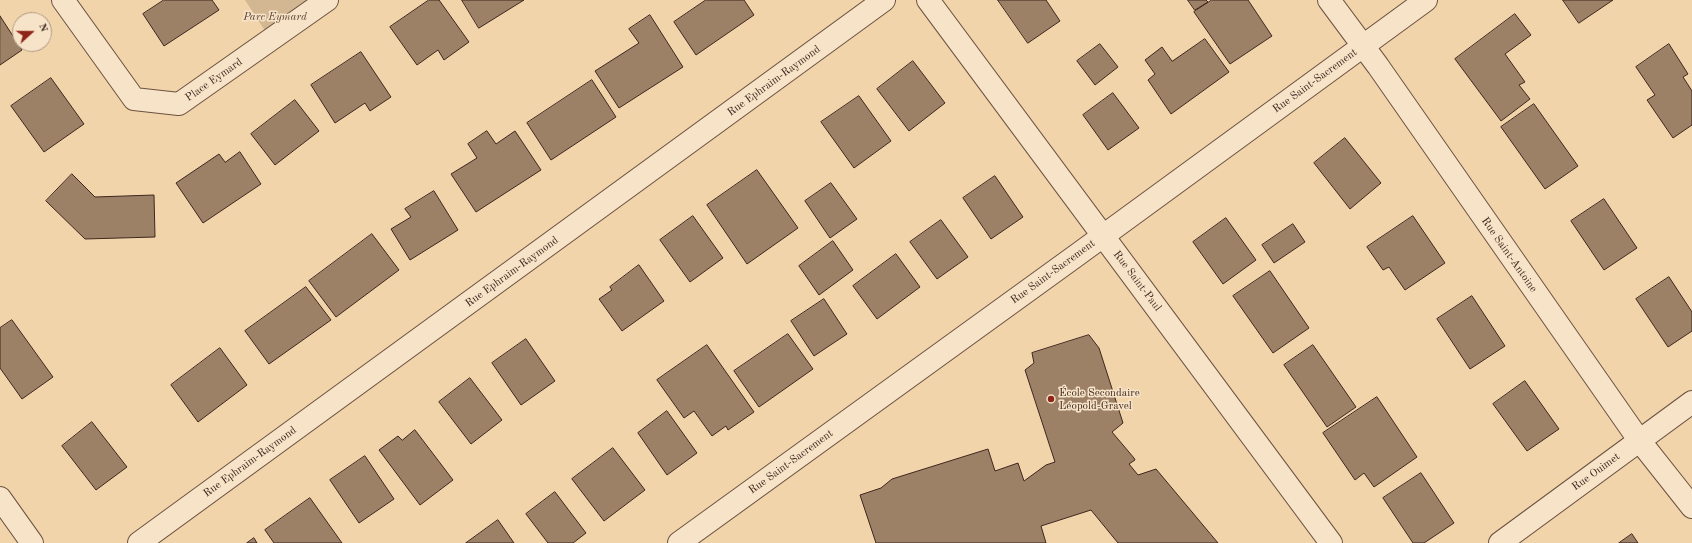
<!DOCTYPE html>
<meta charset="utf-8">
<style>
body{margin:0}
#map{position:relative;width:1692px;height:543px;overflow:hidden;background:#f2d4ab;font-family:"Old Standard TT",serif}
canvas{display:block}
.north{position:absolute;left:12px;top:12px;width:40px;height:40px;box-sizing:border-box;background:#f7e3c8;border:1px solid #ad9884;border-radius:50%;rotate:69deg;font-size:11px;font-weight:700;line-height:16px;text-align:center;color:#3e271e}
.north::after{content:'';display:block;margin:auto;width:14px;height:18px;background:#8f2418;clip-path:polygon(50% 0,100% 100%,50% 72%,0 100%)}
</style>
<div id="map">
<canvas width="1692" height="543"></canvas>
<div class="north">N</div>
</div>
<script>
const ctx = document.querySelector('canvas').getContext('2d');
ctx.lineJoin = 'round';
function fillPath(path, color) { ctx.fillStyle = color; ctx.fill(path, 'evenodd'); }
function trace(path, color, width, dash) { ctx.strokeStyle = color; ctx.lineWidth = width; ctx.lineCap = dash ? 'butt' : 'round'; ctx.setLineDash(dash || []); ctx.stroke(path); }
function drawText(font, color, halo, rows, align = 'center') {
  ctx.font = font + ' "Old Standard TT",serif'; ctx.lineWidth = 3; ctx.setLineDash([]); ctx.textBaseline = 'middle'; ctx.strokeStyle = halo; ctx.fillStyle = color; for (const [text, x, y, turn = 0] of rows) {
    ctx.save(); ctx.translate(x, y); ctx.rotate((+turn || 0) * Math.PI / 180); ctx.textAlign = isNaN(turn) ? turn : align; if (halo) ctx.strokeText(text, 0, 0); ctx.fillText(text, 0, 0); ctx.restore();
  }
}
fillPath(new Path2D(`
 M 245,0 L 327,0 L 271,40 Z`), '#d3b793');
const building = new Path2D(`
 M 164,0 L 212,0 L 219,10 L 164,46 L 143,14 Z
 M 429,0 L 439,0 L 469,42 L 444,60 L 438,50 L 417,65 L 390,27 Z
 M 462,0 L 524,0 L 479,28 Z
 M 706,0 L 744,0 L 754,15 L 696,55 L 674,22 Z
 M 998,0 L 1046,0 L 1060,21 L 1028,43 Z
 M 1188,0 L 1206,0 L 1208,2 L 1195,10 Z
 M 1212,0 L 1248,0 L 1272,36 L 1230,64 L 1194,12 Z
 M 1563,0 L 1613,0 L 1579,23 Z
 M 1515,14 L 1531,35 L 1505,54 L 1525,82 L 1519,85 L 1530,99 L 1501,121 L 1455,59 Z
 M 650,15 L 683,67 L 619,108 L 595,71 L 639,43 L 629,29 Z
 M 0,16 L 22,50 L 0,65 Z
 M 1205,39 L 1229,72 L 1171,114 L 1148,80 L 1155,74 L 1145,60 L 1162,47 L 1172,61 Z
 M 1100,44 L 1118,67 L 1095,85 L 1077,61 Z
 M 1669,44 L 1688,74 L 1683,77 L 1692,91 L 1692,125 L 1673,138 L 1647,100 L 1655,95 L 1636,67 Z
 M 361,52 L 391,97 L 370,111 L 365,103 L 335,123 L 311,85 Z
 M 913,61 L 945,103 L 909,131 L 877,89 Z
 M 51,78 L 84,124 L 44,152 L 11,106 Z
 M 592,80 L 616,117 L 551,160 L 527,123 Z
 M 1113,93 L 1139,128 L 1108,150 L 1083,115 Z
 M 859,96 L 891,141 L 854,168 L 821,122 Z
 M 295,100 L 319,131 L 275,165 L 251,134 Z
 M 1534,104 L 1578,166 L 1545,189 L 1501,127 Z
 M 487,131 L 496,144 L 515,131 L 541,170 L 476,212 L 451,174 L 477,158 L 468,144 Z
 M 1345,138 L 1381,183 L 1350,209 L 1314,163 Z
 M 240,152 L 261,184 L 203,223 L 176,183 L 219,154 L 225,162 Z
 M 757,170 L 798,228 L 747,264 L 707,205 Z
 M 72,174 L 95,197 L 154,195 L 155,237 L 85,239 L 46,201 Z
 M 995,176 L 1023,217 L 991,239 L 963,198 Z
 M 831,183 L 857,219 L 830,238 L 805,201 Z
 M 434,191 L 458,230 L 410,260 L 391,229 L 411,217 L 405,209 Z
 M 1604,199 L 1637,248 L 1604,270 L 1571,221 Z
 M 693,216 L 723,258 L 690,282 L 660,240 Z
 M 1413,216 L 1445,263 L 1405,290 L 1389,267 L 1383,270 L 1367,247 Z
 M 1226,218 L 1256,260 L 1223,284 L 1193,242 Z
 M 941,220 L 968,257 L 937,279 L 910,242 Z
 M 1293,224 L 1305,242 L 1274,263 L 1262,245 Z
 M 372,234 L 399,270 L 336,317 L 309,281 Z
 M 833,241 L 853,270 L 819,295 L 799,266 Z
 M 896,254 L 920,287 L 877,319 L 853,286 Z
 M 639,265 L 664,301 L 622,331 L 599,299 L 612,290 L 610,287 Z
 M 1270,271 L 1309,328 L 1273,353 L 1233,296 Z
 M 1669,277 L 1692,312 L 1692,331 L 1668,347 L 1636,299 Z
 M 306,287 L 331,320 L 269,364 L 245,331 Z
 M 1472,296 L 1505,346 L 1470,369 L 1437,319 Z
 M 824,299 L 847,334 L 814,356 L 791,321 Z
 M 12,320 L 53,377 L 22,399 L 0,368 L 0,328 Z
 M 788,334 L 813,369 L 759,407 L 734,371 Z
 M 1089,335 L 1099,348 L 1123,423 L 1112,432 L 1134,458 L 1135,460 L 1129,464 L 1138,475 L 1156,469 L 1218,543 L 1118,543 L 1091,510 L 1041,526 L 1046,543 L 876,543 L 860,495 L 881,488 L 892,479 L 988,449 L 995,471 L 1018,463 L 1024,481 L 1046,465 L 1055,462 L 1025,370 L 1034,363 L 1032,353 Z
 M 526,339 L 555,381 L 521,405 L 492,363 Z
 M 707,345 L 754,412 L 728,430 L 726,426 L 712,436 L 694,411 L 684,418 L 657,380 Z
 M 1313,345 L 1356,407 L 1327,427 L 1284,365 Z
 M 220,348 L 247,385 L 198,422 L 171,385 Z
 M 470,378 L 502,420 L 471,444 L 439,402 Z
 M 1525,381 L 1559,429 L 1527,451 L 1493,404 Z
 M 1377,397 L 1417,457 L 1374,487 L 1364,473 L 1355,480 L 1323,433 Z
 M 667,411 L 697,453 L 667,475 L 638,433 Z
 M 92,422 L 127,467 L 96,490 L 62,446 Z
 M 415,430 L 453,480 L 420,505 L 379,450 L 398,436 L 402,440 Z
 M 613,448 L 645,490 L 604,521 L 572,479 Z
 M 365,456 L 394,499 L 359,523 L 330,480 Z
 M 1421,473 L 1454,523 L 1424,543 L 1413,543 L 1383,498 Z
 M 555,492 L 586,533 L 573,543 L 548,543 L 526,514 Z
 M 310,498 L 342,543 L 274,543 L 265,530 Z
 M 498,520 L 514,543 L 466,543 Z
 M 1632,534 L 1638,543 L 1619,543 Z
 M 254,538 L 257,543 L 247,543 Z`);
fillPath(building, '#9c8167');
trace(building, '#3e271e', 1);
const street = new Path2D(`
 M 63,0 L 134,99 L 179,104 L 327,0
 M 928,0 L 1331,543
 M 1329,0 L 1378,66 L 1639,440 L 1692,507
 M 0,498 L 32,543
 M 139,543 L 884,0
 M 679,543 L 1077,255 L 1426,0
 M 1500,543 L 1692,402`);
trace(street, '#6b5241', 24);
trace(street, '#f7e3c8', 22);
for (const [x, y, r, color] of [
 [1051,399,4,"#8f2418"]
]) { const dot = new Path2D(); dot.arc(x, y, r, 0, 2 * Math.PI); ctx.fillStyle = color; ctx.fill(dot); trace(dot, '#f7e3c8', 1.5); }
drawText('italic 11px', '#5c4435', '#f7e3c8', [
 ["Parc Eymard",275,17]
]);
drawText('11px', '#3e271e', '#f7e3c8', [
 ["Place Eymard",214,80,-35],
 ["Rue Ephraim-Raymond",774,81,-36],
 ["Rue Saint-Sacrement",1315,81,-36],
 ["Rue Saint-Antoine",1509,255,55],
 ["Rue Ephraim-Raymond",512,272,-36],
 ["Rue Saint-Sacrement",1053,272,-36],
 ["Rue Saint-Paul",1137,281,53],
 ["Rue Ephraim-Raymond",250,462,-36],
 ["Rue Saint-Sacrement",791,462,-36],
 ["Rue Ouimet",1596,472,-36]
]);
drawText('11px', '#3e271e', '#f7e3c8', [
 ["École Secondaire",1059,393],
 ["Léopold-Gravel",1059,406]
], 'left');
</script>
